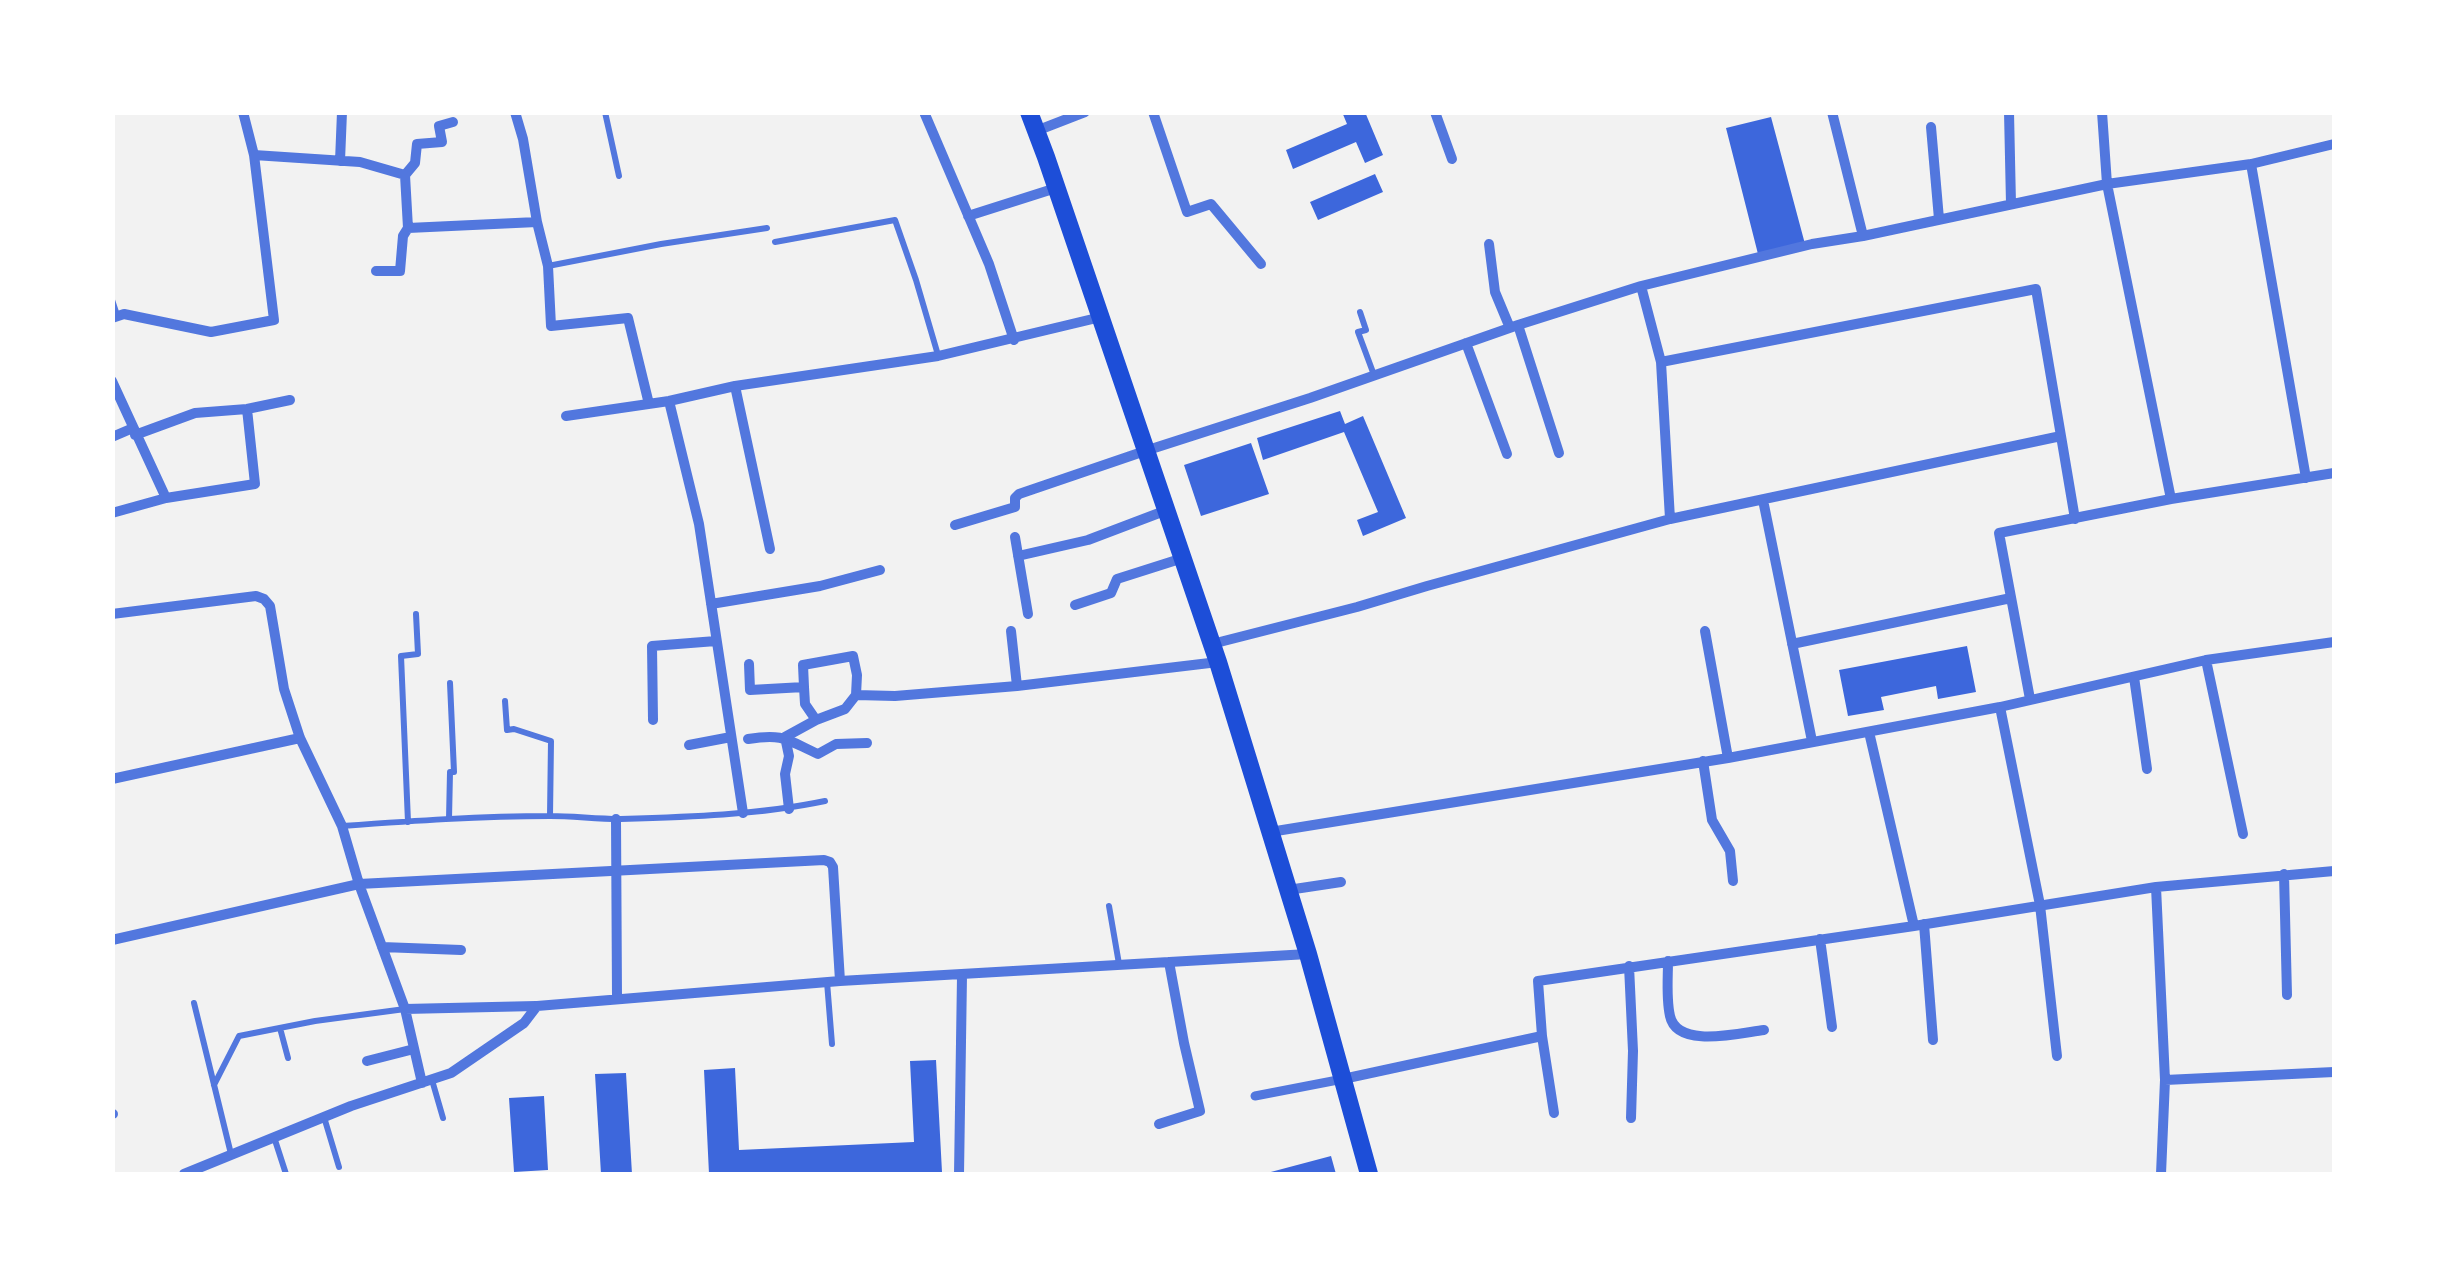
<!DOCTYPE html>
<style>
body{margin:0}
#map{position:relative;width:2447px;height:1287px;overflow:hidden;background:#f2f2f2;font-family:"Open Sans",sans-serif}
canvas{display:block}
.frame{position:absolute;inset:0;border:115px solid #fff;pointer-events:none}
</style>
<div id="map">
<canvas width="2447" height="1287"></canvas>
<div class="frame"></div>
</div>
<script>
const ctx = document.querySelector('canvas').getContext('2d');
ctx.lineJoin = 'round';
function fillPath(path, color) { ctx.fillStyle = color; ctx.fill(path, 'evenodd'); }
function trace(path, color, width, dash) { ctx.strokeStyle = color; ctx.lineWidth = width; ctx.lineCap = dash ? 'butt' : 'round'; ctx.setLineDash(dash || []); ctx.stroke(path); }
fillPath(new Path2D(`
 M 1342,112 L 1365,112 L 1383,155 L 1365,163 L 1356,142 L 1293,169 L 1286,150 L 1347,124 Z
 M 1771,117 L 1805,244 L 1758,254 L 1726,128 Z
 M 1375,174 L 1383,192 L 1318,220 L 1310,202 Z
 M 1340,411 L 1345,424 L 1363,416 L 1406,518 L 1363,536 L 1357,520 L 1378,512 L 1344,432 L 1263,460 L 1257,438 Z
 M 1251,443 L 1269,494 L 1201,516 L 1184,465 Z
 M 1967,646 L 1976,692 L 1938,699 L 1936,686 L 1881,697 L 1884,710 L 1848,716 L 1839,670 Z
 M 936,1060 L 942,1172 L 888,1174 L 709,1174 L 704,1070 L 735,1068 L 739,1150 L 914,1142 L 910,1061 Z
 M 626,1073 L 632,1174 L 601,1174 L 595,1074 Z
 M 544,1096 L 548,1170 L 514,1172 L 509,1098 Z
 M 1331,1156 L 1336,1174 L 1267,1174 L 1267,1173 Z`), '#3d67dc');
trace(new Path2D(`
 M 605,112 L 619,176
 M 775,242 L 895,220 L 916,280 L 938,355
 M 548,266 L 661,244 L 767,228
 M 112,300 L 117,315
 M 1360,312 L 1366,330 L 1358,332 L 1374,375
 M 505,701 L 507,730 L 514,729 L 551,741 L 550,816
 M 449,819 L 450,772 L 454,772 L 450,683
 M 408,822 L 401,656 L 418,654 L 416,614
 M 342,826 C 411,821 480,816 550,816 C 573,816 596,819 619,819 C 687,817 758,815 825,801
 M 1109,906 L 1119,964
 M 827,982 L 832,1044
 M 194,1003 L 231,1154
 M 280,1028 L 288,1058
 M 432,1080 L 443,1118
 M 214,1085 L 239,1036 L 315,1021 L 405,1009
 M 324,1117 L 339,1167
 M 274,1137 L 286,1174`), '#5277de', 6);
trace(new Path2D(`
 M 1255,1096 L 1343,1079`), '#5277de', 9);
trace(new Path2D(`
 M 924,112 L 989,264 L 1014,340
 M 1153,112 L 1187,212 L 1211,204 L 1261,264
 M 1435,112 L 1452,159
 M 1832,112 L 1863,236
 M 2009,112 L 2011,204
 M 2102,112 L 2107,184 L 2171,499
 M 1931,127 L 1939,219
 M 1036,131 L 1085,112
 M 254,155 L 360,162 L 405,175 L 408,228 L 537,222 L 523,139 L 515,112
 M 340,161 L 342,112
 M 2251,164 L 2306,478
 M 405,175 L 415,163 L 417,144 L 442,142 L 439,126 L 453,122
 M 968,216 L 1056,188
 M 537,222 L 548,266 L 551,326 L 628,318 L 649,404
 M 1489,244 L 1495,292 L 1510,328
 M 376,271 L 400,271 L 403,236 L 408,228
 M 1641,286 L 1661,362 L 1670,519
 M 112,318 L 124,314 L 211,332 L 274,320 L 254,155 L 243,112
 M 1518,325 L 1559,453
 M 1466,343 L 1507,454
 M 1661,362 L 2036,289 L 2061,436
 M 112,381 L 166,498
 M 735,386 L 770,549
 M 669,401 L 699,524 L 743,813
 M 566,416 L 669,401 L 735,386 L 938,356 L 1101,317
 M 135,435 L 195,413 L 247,409 L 290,400
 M 112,437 L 133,428
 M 1763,500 L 1812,741
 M 112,513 L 166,498 L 255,484 L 247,409
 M 955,525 L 1015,507 L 1015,498 L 1019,494 L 1145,451 L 1310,398 L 1518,325 L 1641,286 L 1812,244 L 1863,236 L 2107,184 L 2251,164 L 2334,144
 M 1015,537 L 1028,614
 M 1018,556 L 1088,540 L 1167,510
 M 711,604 L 820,586 L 880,570
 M 1075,605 L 1111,593 L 1117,579 L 1183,558
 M 112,614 L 256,596 L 264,599 L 270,606 L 284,689 L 300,738 L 342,826 L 359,884 L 405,1009
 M 1011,631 L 1017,686
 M 1705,631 L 1728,758
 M 1212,644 L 1357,607 L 1427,586 L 1670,519 L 2061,436 L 2075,519
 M 1792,644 L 2011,598
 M 2206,660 L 2243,834
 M 749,664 L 750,690 L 804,687 L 805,704 L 816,720
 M 2134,677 L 2147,769
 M 804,687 L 803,665 L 853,656 L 857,675 L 856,695
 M 2030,699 L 1999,533 L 2171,499 L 2334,473
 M 2000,707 L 2040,905 L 2057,1056
 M 653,720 L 652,646 L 716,641
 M 1869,732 L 1914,926
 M 748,739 C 784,733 787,740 818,754 L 836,744 L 867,743
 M 689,745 L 731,737
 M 1703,761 L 1712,820 L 1730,851 L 1733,881
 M 112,779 L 300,738
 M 789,809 L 785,774 L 789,756 L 785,737 L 816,720 L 845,709 L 856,695 L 895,696 L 1017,686 L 1218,662
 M 616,819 L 617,998
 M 1270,832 L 1728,758 L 2000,707 L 2206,660 L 2334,642
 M 2284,874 L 2287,995
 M 2156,887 L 2165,1080 L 2161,1174
 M 1288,890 L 1341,882
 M 1924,924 L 1933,1040
 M 1820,939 L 1832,1027
 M 112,940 L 359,884 L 824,860 L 830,862 L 833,867 L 840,981
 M 382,947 L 461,950
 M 1668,961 C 1668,978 1666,999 1670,1016 C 1677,1049 1739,1033 1764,1030
 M 1629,966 L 1633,1051 L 1631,1118
 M 1542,1036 L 1554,1113
 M 367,1061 L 414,1049
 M 1343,1079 L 1542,1036 L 1538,981 L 1914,926 L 2156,887 L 2334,871
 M 2165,1080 L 2334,1072
 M 422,1083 L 405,1009 L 536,1006
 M 112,1114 L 113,1114
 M 1159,1124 L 1200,1111 L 1184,1043 L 1169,962
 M 184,1174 L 351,1106 L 451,1073 L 524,1023 L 537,1006 L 840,981 L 1308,954
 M 959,1174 L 962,976`), '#5277de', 10);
trace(new Path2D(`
 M 1029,112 L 1046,157 L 1218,662 L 1308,954 L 1369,1174`), '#1d4ed8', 18);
</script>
